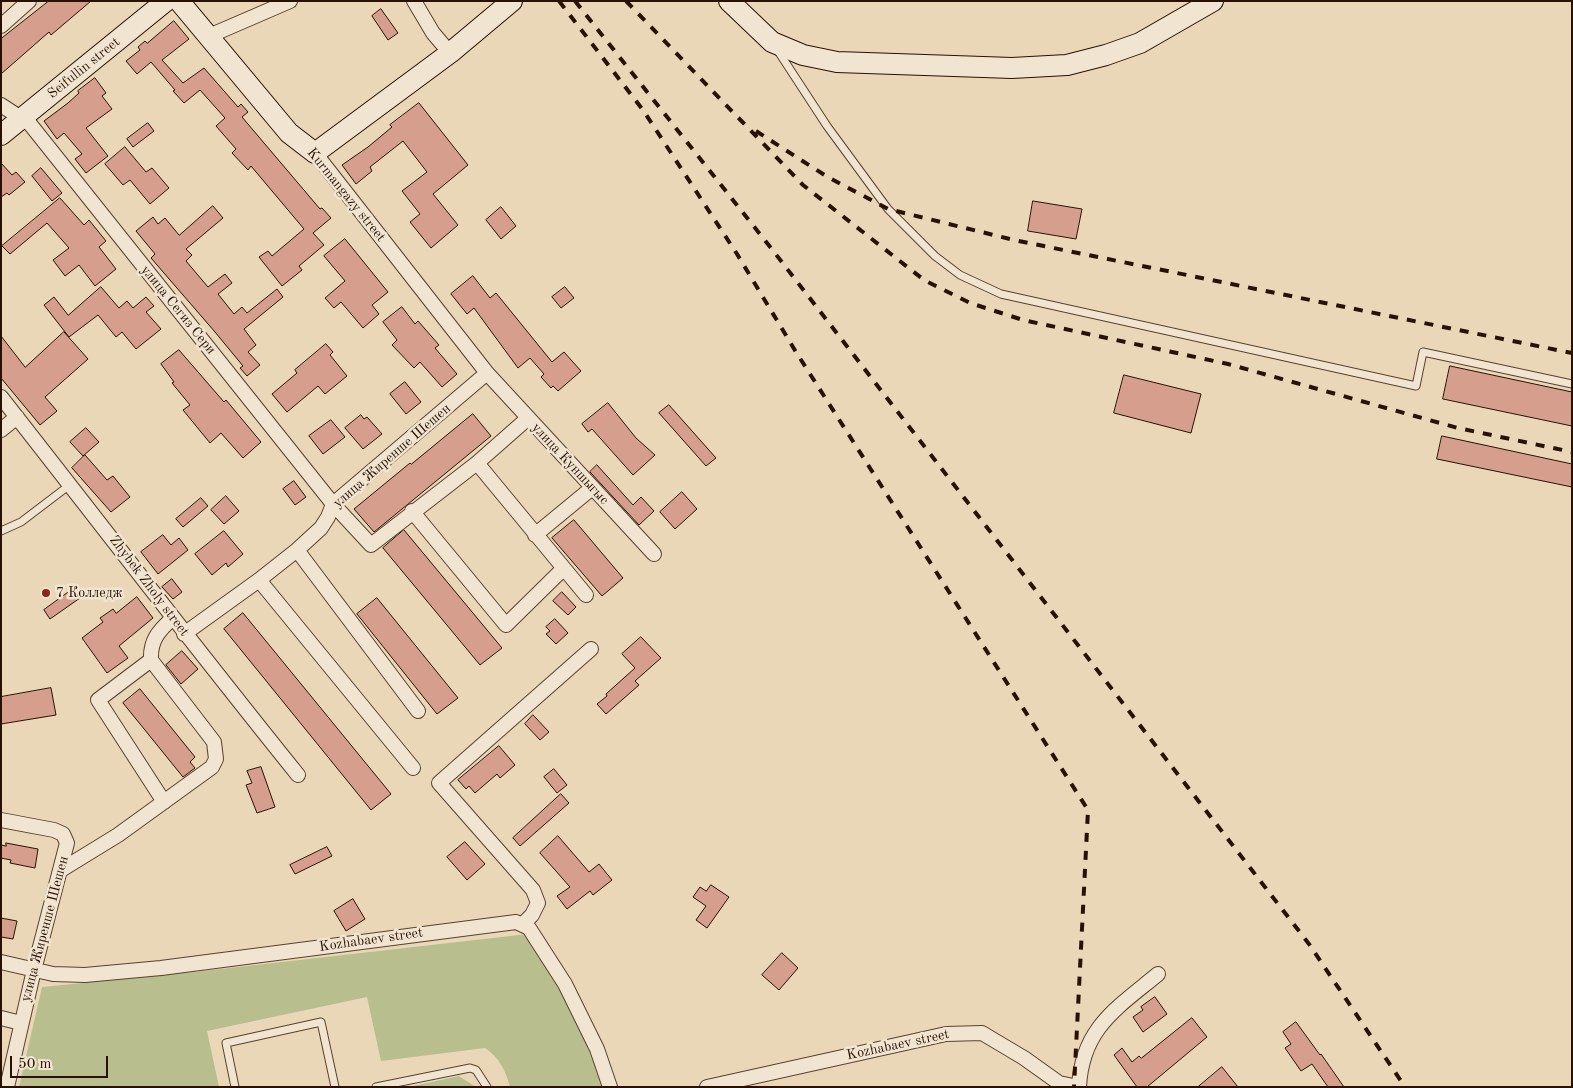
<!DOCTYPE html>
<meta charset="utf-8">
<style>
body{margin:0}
#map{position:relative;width:1573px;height:1088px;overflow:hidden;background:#ead7b8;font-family:"Old Standard TT",serif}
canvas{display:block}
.frame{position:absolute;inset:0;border:2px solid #281100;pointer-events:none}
.scale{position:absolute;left:10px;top:1056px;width:98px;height:22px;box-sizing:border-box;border:2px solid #281100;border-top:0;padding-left:6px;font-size:15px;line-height:18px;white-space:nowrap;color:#281100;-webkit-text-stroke:4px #f1e5d1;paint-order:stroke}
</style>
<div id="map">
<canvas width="1573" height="1088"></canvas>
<div class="frame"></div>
<div class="scale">50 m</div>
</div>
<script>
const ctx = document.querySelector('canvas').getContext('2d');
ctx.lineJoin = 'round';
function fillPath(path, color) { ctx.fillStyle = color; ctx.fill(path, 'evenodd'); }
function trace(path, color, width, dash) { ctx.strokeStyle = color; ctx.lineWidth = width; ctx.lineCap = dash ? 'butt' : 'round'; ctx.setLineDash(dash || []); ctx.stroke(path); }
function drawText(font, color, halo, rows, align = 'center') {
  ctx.font = font + ' "Old Standard TT",serif'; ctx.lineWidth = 5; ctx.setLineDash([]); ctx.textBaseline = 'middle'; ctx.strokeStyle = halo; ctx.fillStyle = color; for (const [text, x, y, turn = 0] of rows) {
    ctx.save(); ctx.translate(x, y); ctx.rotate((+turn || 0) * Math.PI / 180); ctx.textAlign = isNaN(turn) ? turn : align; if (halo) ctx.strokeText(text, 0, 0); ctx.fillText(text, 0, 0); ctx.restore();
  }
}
fillPath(new Path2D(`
 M 528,934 L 591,1042 L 604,1087 L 510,1087 C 506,1071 499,1057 485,1048 L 381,1061 L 367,997 L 207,1031 L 219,1087 L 19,1087 L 42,987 L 194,972 Z
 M 459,1076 L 476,1087 L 409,1087 Z`), '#b8be8e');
const building = new Path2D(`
 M 49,1 L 91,1 L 51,35 L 49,32 L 1,74 L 1,39 Z
 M 381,9 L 398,33 L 388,40 L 372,16 Z
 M 174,21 L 189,39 L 162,60 L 183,83 L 204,68 L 238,107 L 241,104 L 248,112 L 242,117 L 320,209 L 322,208 L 331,218 L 313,233 L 324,245 L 299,266 L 302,270 L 282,286 L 259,257 L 268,251 L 272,256 L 304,229 L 251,166 L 248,170 L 232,153 L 236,149 L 216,126 L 225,118 L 200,90 L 184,103 L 173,91 L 175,90 L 151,62 L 137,74 L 126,61 L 140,50 L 138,47 L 145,41 L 147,43 Z
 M 95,78 L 106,93 L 102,96 L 112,109 L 86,128 L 108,156 L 86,173 L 75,159 L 82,154 L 64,133 L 57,139 L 44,121 L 68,103 L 79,93 L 78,91 Z
 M 419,103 L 468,165 L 433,194 L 458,225 L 431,248 L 410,222 L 420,214 L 402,191 L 427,172 L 403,141 L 370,167 L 372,171 L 356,184 L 342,165 L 368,147 L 392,127 L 390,125 Z
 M 148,123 L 154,131 L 133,147 L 127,139 Z
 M 125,147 L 146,172 L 152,168 L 169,188 L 150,204 L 130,180 L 123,185 L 105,164 Z
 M 1,163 L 12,175 L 16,172 L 25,182 L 9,195 L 7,193 L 1,197 Z
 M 41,168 L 62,193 L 52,201 L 32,176 Z
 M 60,198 L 84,225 L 89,220 L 106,241 L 99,247 L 116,269 L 95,286 L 79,265 L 65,276 L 53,260 L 69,248 L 47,223 L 10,254 L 2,246 Z
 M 1033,201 L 1082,209 L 1076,239 L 1028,231 Z
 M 213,206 L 223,218 L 186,249 L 192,255 L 186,261 L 208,287 L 225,274 L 232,283 L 218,294 L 234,314 L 242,307 L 247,313 L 277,289 L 283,297 L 244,329 L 256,345 L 248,352 L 260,365 L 247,376 L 240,368 L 243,366 L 215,332 L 151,258 L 155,254 L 136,231 L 153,217 L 158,224 L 165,218 L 179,235 Z
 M 501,207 L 516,226 L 501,239 L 486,220 Z
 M 345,239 L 388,292 L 372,305 L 379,314 L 363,328 L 341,302 L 334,308 L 325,298 L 345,281 L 324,256 Z
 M 473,276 L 490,298 L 496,293 L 552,362 L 564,352 L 581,371 L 558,391 L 553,386 L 551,388 L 541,377 L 544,374 L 530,358 L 518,368 L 474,308 L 467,314 L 451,294 Z
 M 101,287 L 119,308 L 127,301 L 133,308 L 146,297 L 154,306 L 146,312 L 161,329 L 136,349 L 122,332 L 116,337 L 98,315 L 69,337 L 44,305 L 54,297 L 68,315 Z
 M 565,287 L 574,298 L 561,308 L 552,297 Z
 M 402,307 L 415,324 L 418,321 L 439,345 L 435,348 L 457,374 L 442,387 L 420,362 L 414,368 L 392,345 L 397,340 L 383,322 Z
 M 64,332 L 88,359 L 45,397 L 57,411 L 40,425 L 1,378 L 1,336 L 25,367 Z
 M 326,344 L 333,352 L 330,355 L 347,376 L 325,394 L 318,386 L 287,412 L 272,394 L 297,373 L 295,370 Z
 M 179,350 L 224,402 L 226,400 L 261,442 L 243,458 L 221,433 L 210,443 L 183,410 L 190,405 L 172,383 L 174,382 L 161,364 Z
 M 1450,366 L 1572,392 L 1572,426 L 1443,399 Z
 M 1124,375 L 1201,394 L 1191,433 L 1114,413 Z
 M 405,382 L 421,402 L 406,414 L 390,394 Z
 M 608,403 L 636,438 L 655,455 L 633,475 L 592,429 L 588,432 L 582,424 Z
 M 669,405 L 716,458 L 706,466 L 659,413 Z
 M 473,414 L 491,436 L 374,532 L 354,509 L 410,463 L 411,464 Z
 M 361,415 L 364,419 L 367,417 L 382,434 L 363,449 L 345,428 Z
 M 331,420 L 345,437 L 323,454 L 309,436 Z
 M 86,428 L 99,442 L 83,456 L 70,442 Z
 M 1442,436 L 1572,464 L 1572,487 L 1437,459 Z
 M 85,455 L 107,480 L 113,476 L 130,497 L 111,512 L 72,468 Z
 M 597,465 L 633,505 L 641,497 L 654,511 L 639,525 L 590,472 Z
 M 294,481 L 306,497 L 295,505 L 283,489 Z
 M 682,492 L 697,509 L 675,529 L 660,512 Z
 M 226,496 L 239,511 L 224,524 L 211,510 Z
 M 201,498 L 208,506 L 183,527 L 176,519 Z
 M 574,520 L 623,578 L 602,596 L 552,538 Z
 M 404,530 L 502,648 L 480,665 L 383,548 Z
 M 224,531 L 243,554 L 228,567 L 226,563 L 212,575 L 195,554 Z
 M 163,535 L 171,545 L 179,538 L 188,550 L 158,574 L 141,552 Z
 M 172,579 L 182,592 L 173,599 L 162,587 Z
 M 73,589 L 80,598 L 50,619 L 44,610 Z
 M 562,592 L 576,607 L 568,615 L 553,601 Z
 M 137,597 L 153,618 L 119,646 L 128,658 L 107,673 L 82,638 L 103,622 L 100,618 L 113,609 L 116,613 Z
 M 377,598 L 458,698 L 437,714 L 357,614 Z
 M 243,613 L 391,794 L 371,810 L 224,629 Z
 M 555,619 L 568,633 L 556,644 L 546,634 L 550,631 L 546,627 Z
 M 641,637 L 661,658 L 635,681 L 639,685 L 606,714 L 597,704 L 607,696 L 606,694 L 635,668 L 622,654 Z
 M 182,651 L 198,669 L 181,684 L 166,665 Z
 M 51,688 L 56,715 L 1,724 L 1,697 Z
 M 140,689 L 195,757 L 190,762 L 195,768 L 183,777 L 123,703 Z
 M 533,715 L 549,732 L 540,740 L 525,724 Z
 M 499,746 L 515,765 L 500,778 L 497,774 L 475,793 L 469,786 L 466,789 L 458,780 Z
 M 261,767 L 275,807 L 257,813 L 246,785 L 252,783 L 247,771 Z
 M 554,769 L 567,785 L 557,793 L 544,777 Z
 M 561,794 L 569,803 L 520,846 L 513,838 Z
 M 558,836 L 589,872 L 599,864 L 612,880 L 593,895 L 590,891 L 567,909 L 557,896 L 570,887 L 540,853 Z
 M 465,842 L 485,864 L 467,880 L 447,857 Z
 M 6,843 L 38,849 L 35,868 L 10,863 L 11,860 L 1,858 L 1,845 L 6,846 Z
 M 327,847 L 332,856 L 295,874 L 290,865 Z
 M 711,885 L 729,897 L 707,928 L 696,920 L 706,906 L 693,897 L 700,887 L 706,891 Z
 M 353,899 L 365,919 L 346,931 L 334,911 Z
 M 1,918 L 17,921 L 13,939 L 1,937 Z
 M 782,953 L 798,968 L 779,990 L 762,975 Z
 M 1155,997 L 1167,1014 L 1143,1032 L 1133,1017 L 1143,1010 L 1141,1007 Z
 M 1192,1018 L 1207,1037 L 1147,1087 L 1137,1087 L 1114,1055 L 1122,1048 L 1132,1062 L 1139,1056 L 1141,1058 Z
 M 1296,1022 L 1320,1055 L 1321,1054 L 1344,1087 L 1328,1087 L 1312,1064 L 1301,1071 L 1285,1048 L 1291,1044 L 1283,1032 Z
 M 1222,1067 L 1238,1087 L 1198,1087 Z`);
fillPath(building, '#d69f8d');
trace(building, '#281100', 1);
const lane = new Path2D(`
 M 778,51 L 827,126 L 888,209 L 935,256 L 960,275 L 1001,294 L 1416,386 L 1423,352 L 1572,384
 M 1,531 L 21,522 L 71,484
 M 235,1087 L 226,1043 L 321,1022 L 335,1087
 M 376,1087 L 470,1068 L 476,1070 L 487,1087`);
const street = new Path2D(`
 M 414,1 L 433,33 L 450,53
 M 1,26 L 29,1
 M 209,36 L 290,1
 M 1,105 L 30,124 L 333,504 L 371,545 L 477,463 L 527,419
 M 315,153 L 487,373 L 654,554
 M 1,397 C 100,523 197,650 298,775
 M 1,430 L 17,417
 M 477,463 L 586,595
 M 412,511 L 506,625 L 563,569
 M 535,535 L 592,488
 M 297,550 L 418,711
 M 259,580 L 413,768
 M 184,634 L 259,580 L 297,550 L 321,528 L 328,517 L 333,504 L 487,373
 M 151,660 L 98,700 L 164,802
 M 1,820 L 54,830 L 63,834 L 67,843 L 34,970 L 7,1087
 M 61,870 L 118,835 L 212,767 L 216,759 L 214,742 L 151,660 C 150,641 158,631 173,618
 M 523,924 L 532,915 L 538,903 L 533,890 L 439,783 L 591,649
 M 1,962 L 53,974 L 85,975 L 161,968 L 516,922 L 529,928 L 565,984 L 597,1049 L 610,1087
 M 1,1018 L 21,1023
 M 707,1087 L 946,1034 L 982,1033 L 1024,1058 L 1059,1083 L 1078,1087
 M 1079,1087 C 1082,1028 1117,1008 1158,974`);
const secondary = new Path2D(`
 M 179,1 L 289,133 L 315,153 L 450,53 L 512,1
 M 729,1 L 772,42 L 803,55 L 837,62 L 1012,68 L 1067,65 L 1106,55 L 1140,43 L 1213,1
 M 1,135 L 166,1`);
trace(lane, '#58422e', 9);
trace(street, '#58422e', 16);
trace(secondary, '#281100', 22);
trace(lane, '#f1e5d1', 7);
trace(street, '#f1e5d1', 14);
trace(secondary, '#f1e5d1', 20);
trace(new Path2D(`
 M 559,1 L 643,110 L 737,254 L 796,352 L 1088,810 L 1074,1087
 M 575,1 L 771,248 L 1309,944 L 1405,1087
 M 626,1 L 803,185 L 924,280 L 970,303 L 1023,320 L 1228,364 L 1458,428 L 1572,452
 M 756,131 L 826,176 L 888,209 L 1014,240 L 1572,353`), '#281100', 4, [9, 9]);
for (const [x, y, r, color] of [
 [46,593,5,"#8f2418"]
]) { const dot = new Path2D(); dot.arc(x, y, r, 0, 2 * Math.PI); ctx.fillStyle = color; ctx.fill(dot); trace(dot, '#f1e5d1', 2); }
drawText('14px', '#281100', '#f1e5d1', [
 ["Seifullin street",84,68,-39],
 ["Kurmangazy street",346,195,51],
 ["улица Сегиз Сери",178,310,51],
 ["улица Жиренше Шешен",392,456,-41],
 ["улица Куншыгыс",570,464,47],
 ["Zhybek Zholy street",149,586,53],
 ["улица Жиренше Шешен",45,929,-75],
 ["Kozhabaev street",371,940,-8],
 ["Kozhabaev street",898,1045,-12]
]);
drawText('14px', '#281100', '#f1e5d1', [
 ["7 Колледж",56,593]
], 'left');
</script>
